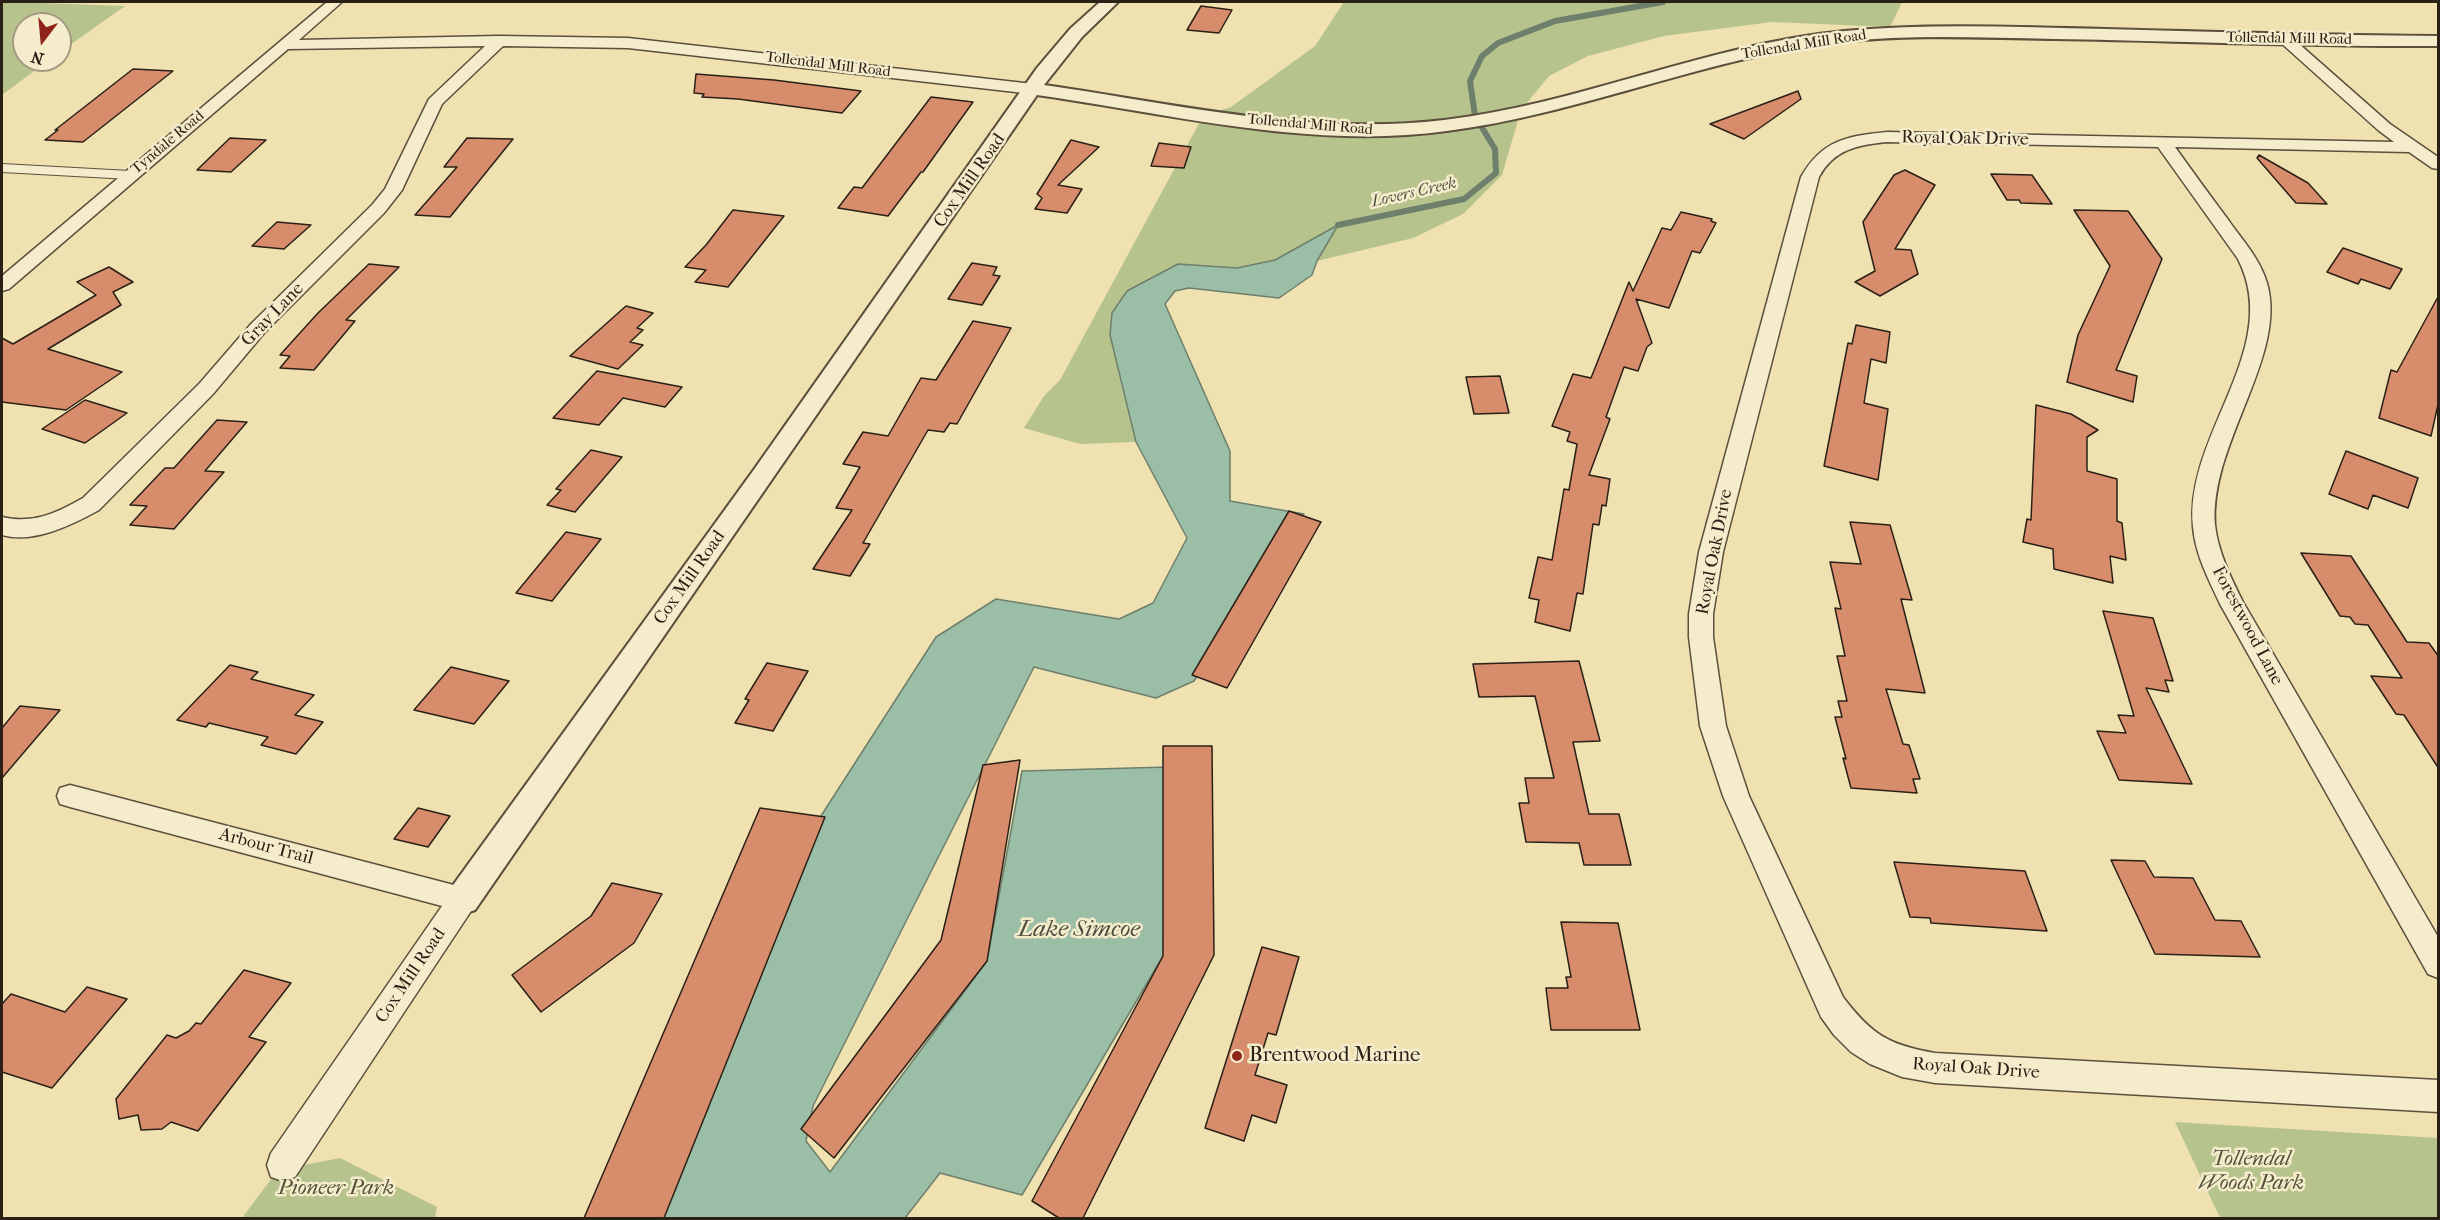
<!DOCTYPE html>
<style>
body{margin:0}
#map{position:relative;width:2440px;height:1220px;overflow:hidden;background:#f0e1b1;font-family:"IM FELL French Canon",serif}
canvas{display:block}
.frame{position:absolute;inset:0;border:3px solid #2a2016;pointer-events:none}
.north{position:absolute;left:12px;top:12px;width:60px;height:60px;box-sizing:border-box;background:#f5eccc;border:2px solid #a49a83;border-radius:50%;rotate:196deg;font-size:16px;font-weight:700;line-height:24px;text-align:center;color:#2a2016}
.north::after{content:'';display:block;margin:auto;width:21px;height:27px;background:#8f2418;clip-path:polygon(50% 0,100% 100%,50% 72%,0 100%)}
</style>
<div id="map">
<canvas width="2440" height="1220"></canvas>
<div class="frame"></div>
<div class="north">N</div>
</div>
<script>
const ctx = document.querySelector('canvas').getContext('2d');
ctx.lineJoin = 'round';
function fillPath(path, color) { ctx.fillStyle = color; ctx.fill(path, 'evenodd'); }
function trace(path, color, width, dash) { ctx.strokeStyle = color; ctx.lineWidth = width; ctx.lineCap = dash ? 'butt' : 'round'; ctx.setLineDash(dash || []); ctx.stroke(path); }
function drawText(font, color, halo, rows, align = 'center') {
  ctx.font = font + ' "IM FELL French Canon",serif'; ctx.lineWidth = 5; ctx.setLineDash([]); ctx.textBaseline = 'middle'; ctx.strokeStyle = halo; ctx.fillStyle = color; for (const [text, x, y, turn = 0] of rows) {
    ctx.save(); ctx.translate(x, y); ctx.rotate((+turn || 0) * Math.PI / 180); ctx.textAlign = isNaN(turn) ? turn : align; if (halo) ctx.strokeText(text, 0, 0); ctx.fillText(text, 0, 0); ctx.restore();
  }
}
fillPath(new Path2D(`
 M 2,2 L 14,2 L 125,6 L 60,52 L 60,24 L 24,24 L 24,60 L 49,60 L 2,95 Z
 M 1344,2 L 1902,2 L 1890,27 L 1772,22 L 1664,36 L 1588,56 L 1549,76 L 1521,110 L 1502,175 L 1463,214 L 1413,238 L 1317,261 L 1337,226 L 1275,260 L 1237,268 L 1178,264 L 1110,335 L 1136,442 L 1080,444 L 1024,428 L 1044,396 L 1060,380 L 1203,116 L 1231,107 L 1315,46 Z
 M 2175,1122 L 2438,1138 L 2438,1218 L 2220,1218 Z
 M 340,1158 L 437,1207 L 435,1218 L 242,1218 L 278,1170 Z`), '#b7c38d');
const water = new Path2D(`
 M 1338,225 L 1317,261 L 1312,275 L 1279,298 L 1189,288 L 1175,291 L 1165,304 L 1230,451 L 1230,501 L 1304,514 L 1194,681 L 1156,698 L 1034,667 L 813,1106 L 806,1141 L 830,1172 L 987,961 L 1022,771 L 1169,767 L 1163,956 L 1022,1195 L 940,1173 L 905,1218 L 659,1218 L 819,819 L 936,637 L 996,599 L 1119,619 L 1153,603 L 1187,538 L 1136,442 L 1110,335 L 1112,313 L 1127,291 L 1178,264 L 1237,268 L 1275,260 Z`);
fillPath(water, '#9bbea6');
trace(water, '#6e7f6c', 1.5);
trace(new Path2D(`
 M 1338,225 L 1464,199 L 1496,173 L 1495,149 L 1475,116 L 1470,81 L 1482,56 L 1498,43 L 1555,21 L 1663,2`), '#6e7f6c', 6);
const building = new Path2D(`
 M 1201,6 L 1232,10 L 1219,33 L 1187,30 Z
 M 133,69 L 173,71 L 83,142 L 45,140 L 58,130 L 55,130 Z
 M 696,74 L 774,80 L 861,91 L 842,113 L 738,99 L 702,97 L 704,94 L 694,93 Z
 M 1798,91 L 1801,99 L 1744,139 L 1710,124 Z
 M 931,97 L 973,102 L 923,172 L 921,172 L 888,216 L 838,208 L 854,187 L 862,188 Z
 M 230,138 L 266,140 L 231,172 L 197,170 Z
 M 467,138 L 513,139 L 450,217 L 415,215 L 457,167 L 444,167 Z
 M 1071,140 L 1099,147 L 1058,185 L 1082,189 L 1067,213 L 1035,209 L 1042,198 L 1037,194 Z
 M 1159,143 L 1191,147 L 1184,168 L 1151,166 Z
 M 2259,155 L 2308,183 L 2327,204 L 2296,203 L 2257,158 Z
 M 1905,170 L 1935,185 L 1895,249 L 1911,250 L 1918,274 L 1880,296 L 1855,282 L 1875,271 L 1863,222 L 1894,175 Z
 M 1991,174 L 2032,175 L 2052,204 L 2021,203 L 2019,200 L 2007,200 Z
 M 733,210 L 784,216 L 728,287 L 695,282 L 706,270 L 685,267 L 706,245 Z
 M 2074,210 L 2128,211 L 2162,259 L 2116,370 L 2137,376 L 2133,402 L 2067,382 L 2078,335 L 2110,266 Z
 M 1681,212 L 1712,219 L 1711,221 L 1716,223 L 1700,253 L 1692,251 L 1669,308 L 1636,299 L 1652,343 L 1647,347 L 1638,371 L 1624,367 L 1606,417 L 1610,419 L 1589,475 L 1610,479 L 1606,506 L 1602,505 L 1599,525 L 1593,524 L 1583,594 L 1577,593 L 1570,631 L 1535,622 L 1539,600 L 1529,598 L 1538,557 L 1552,560 L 1564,489 L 1569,490 L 1577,444 L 1567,441 L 1570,432 L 1552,426 L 1573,374 L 1591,378 L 1629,282 L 1633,291 L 1662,228 L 1671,230 Z
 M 277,222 L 311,225 L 284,249 L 252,246 Z
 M 2343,248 L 2402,269 L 2390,289 L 2361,279 L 2358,284 L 2327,272 Z
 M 972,263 L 997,267 L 993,275 L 1000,276 L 982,305 L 948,299 Z
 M 369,264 L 399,267 L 346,320 L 355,321 L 314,370 L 280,368 L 290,356 L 280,355 L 318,313 Z
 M 109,267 L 133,282 L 113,292 L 121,305 L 48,349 L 122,372 L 66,410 L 2,402 L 2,338 L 13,344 L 96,295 L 77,282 Z
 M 2439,295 L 2439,400 L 2431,436 L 2379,418 L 2391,370 L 2397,372 Z
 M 626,306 L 653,313 L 637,328 L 643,330 L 630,342 L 643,345 L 618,369 L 570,356 Z
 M 973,321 L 1011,328 L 957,424 L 950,423 L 944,432 L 928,430 L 863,543 L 870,544 L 850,576 L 813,569 L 852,510 L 836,508 L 860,467 L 843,464 L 863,432 L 888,436 L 921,378 L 936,380 Z
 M 1856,325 L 1890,332 L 1886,363 L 1871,359 L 1864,403 L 1888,409 L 1878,480 L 1824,466 L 1848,343 L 1852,344 Z
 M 597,371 L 682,387 L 665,407 L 623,398 L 599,425 L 553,418 Z
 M 1500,376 L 1509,413 L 1474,414 L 1466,377 Z
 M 85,400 L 127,413 L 85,443 L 42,429 Z
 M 2036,405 L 2071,414 L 2098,430 L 2087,437 L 2087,471 L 2117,479 L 2117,521 L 2122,523 L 2126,560 L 2110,556 L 2113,583 L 2054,569 L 2053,549 L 2023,542 L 2027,519 L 2031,520 Z
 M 217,420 L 247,422 L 205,471 L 224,472 L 174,529 L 130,525 L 147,506 L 130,505 L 165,468 L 174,468 Z
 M 591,450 L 622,457 L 575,512 L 547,505 L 561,490 L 556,489 Z
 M 2346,451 L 2418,478 L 2408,508 L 2373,495 L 2368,509 L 2329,494 Z
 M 1289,511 L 1321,522 L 1227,688 L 1192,675 Z
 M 1850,522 L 1890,525 L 1912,600 L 1901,599 L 1925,693 L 1886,689 L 1903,744 L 1909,745 L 1920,779 L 1913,779 L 1917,793 L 1851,788 L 1843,758 L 1846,759 L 1835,717 L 1842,717 L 1838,701 L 1847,701 L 1837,656 L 1845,656 L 1835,608 L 1841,609 L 1830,562 L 1861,564 Z
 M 566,532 L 601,539 L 552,601 L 516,593 Z
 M 2301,553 L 2351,556 L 2407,642 L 2429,643 L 2439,657 L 2439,769 L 2404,715 L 2396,714 L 2371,676 L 2402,678 L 2368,625 L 2355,624 L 2350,617 L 2340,616 Z
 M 2103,611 L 2153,618 L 2173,681 L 2165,680 L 2169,692 L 2146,688 L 2192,784 L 2119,780 L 2097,731 L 2126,733 L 2118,715 L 2134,716 Z
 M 1579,661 L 1600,741 L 1573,742 L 1589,814 L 1619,814 L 1631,865 L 1584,865 L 1579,843 L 1526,842 L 1519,803 L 1529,803 L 1525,778 L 1554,778 L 1535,696 L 1479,697 L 1473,664 Z
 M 767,663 L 808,671 L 773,731 L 735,723 L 749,700 L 745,699 Z
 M 230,665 L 258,672 L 251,679 L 314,695 L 295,715 L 323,722 L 296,754 L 261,745 L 268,737 L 209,723 L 206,727 L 177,720 Z
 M 451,667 L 509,681 L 474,724 L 414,710 Z
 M 20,706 L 60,710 L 2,778 L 2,728 Z
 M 1163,746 L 1212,746 L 1214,955 L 1083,1218 L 1059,1218 L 1032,1201 L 1163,956 Z
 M 1020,760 L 987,961 L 834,1158 L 801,1129 L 941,940 L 983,765 Z
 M 418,808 L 450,816 L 428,847 L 394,839 Z
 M 760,808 L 825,817 L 664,1218 L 584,1218 Z
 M 2111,860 L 2145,861 L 2154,877 L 2193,878 L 2215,920 L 2241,921 L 2260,957 L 2155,954 Z
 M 1894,862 L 2025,871 L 2047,931 L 1931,923 L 1930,918 L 1910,917 Z
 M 612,883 L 662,894 L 634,943 L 541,1012 L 512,975 L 591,916 Z
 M 1561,922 L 1618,923 L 1640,1030 L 1551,1030 L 1546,988 L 1568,988 L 1566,977 L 1571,977 Z
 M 1262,947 L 1299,957 L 1276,1035 L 1268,1033 L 1255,1075 L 1287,1085 L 1276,1123 L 1252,1115 L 1244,1141 L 1205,1128 Z
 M 244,970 L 291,983 L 249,1037 L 266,1042 L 198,1131 L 171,1122 L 162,1129 L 141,1130 L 138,1115 L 119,1119 L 116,1099 L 167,1035 L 176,1038 L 189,1031 L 196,1023 L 201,1024 Z
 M 87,987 L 127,999 L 52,1088 L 2,1072 L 2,1004 L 11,994 L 65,1012 Z`);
fillPath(building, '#d78d6c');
trace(building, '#2a2016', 1.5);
const service = new Path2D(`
 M 2,168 L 130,175`);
const minor = new Path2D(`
 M 327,2 L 342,2 L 299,40 L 499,36 L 628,38 L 1033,84 L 1041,89 L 1033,94 L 628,48 L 503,46 L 442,104 L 402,190 L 384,213 L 265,332 L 213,394 L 99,510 C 72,525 33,544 2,535 L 2,517 C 33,524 55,514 83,498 L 199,384 L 251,324 L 372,205 L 385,189 L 429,99 L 485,46 L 288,49 L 9,289 L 2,291 L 2,276 Z
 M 2285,35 L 2290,36 L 2390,124 L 2438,157 L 2438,169 L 2432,168 L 2409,152 L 2175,147 C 2193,172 2211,197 2229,221 C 2243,241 2260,259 2267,283 C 2288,356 2209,444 2215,525 C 2218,552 2231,578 2243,602 L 2438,937 L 2438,978 L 2428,974 L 2220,604 C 2209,580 2195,554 2193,527 C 2184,434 2284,349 2238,259 L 2158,147 L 1887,142 C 1858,145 1834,149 1819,177 L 1723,552 L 1713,614 L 1713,637 L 1726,726 L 1749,796 L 1843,997 C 1871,1034 1888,1045 1935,1053 L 2438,1080 L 2438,1112 L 1935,1083 L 1902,1077 L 1870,1064 L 1851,1052 L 1834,1035 L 1821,1017 L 1723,796 L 1700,726 L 1689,637 L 1689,614 L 1699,552 L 1801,177 C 1822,140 1847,136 1887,132 L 2394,142 L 2378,130 L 2280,42 L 2278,39 L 2280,36 Z
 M 70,785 L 473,890 L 477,899 L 473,908 L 295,1177 L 283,1181 L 271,1177 L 267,1165 L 271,1153 L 442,906 L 70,807 L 60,804 L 57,796 L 60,788 Z`);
const tertiary = new Path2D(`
 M 1100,2 L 1118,2 L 1082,37 L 1044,85 C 1177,104 1310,136 1444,120 C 1580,104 1708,44 1844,31 C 1931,23 2019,27 2106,29 C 2216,32 2327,35 2438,36 L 2438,46 C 2311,47 2183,41 2055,39 C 1984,38 1912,34 1841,42 C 1707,57 1581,114 1447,131 C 1310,150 1172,114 1037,95 L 475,910 L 463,914 L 451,910 L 446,899 L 451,888 L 753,471 L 1037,68 L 1070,29 Z`);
trace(service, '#5c503d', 10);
trace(minor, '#5c503d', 3);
trace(tertiary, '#5c503d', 4);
trace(service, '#f5eccc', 8);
fillPath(minor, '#f5eccc');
fillPath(tertiary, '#f5eccc');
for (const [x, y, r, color] of [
 [1237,1056,6,"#8f2418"]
]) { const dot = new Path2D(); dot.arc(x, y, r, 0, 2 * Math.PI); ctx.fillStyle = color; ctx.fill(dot); trace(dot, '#f5eccc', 2); }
drawText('15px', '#2a2016', '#f5eccc', [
 ["Tollendal Mill Road",2289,39,1],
 ["Tollendal Mill Road",1804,45,-9],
 ["Tollendal Mill Road",828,65,7],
 ["Tollendal Mill Road",1310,125,5],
 ["Tyndale Road",168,143,-40]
]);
drawText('italic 16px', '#4c4f41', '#f5eccc', [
 ["Lovers Creek",1414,193,-13]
]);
drawText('18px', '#2a2016', '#f5eccc', [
 ["Royal Oak Drive",1965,139,1],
 ["Cox Mill Road",970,181,-55],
 ["Gray Lane",273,315,-46],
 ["Royal Oak Drive",1715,552,-79],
 ["Cox Mill Road",690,578,-55],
 ["Forestwood Lane",2247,626,62],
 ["Arbour Trail",266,847,15],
 ["Cox Mill Road",411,976,-56],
 ["Royal Oak Drive",1976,1069,4]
]);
drawText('21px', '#2a2016', '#f5eccc', [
 ["Brentwood Marine",1249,1056]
], 'left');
drawText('italic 21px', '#54513a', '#f5eccc', [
 ["Tollendal",2251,1160],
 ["Woods Park",2251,1184],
 ["Pioneer Park",336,1189]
]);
drawText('italic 24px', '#4c4f41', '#f5eccc', [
 ["Lake Simcoe",1079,930]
]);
</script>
